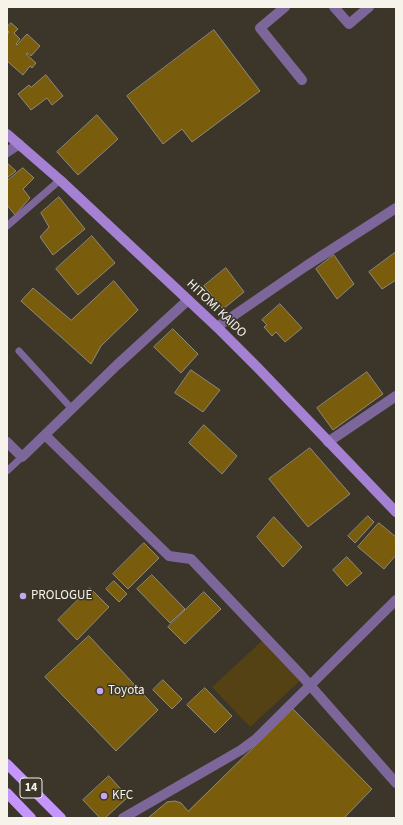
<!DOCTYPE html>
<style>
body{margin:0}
#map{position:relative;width:403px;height:825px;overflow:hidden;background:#3c362a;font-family:"Source Sans 3",sans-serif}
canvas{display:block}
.frame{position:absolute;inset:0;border:8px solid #f6f3eb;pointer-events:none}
</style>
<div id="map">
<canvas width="403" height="825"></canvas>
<div class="frame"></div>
</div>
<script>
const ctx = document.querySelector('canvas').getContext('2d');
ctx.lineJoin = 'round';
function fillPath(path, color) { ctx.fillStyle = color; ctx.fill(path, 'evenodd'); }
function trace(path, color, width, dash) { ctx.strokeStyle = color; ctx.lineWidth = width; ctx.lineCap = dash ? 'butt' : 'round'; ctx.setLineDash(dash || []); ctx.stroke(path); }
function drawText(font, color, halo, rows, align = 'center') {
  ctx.font = font + ' "Source Sans 3",sans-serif'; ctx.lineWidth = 3; ctx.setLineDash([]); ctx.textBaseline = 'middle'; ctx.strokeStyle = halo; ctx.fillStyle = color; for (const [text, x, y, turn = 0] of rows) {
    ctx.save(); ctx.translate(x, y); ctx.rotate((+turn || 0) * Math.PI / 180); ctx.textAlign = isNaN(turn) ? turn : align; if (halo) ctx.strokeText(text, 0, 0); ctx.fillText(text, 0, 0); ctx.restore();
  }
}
fillPath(new Path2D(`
 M 263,640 L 301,680 L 250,727 L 212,687 Z`), '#544215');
const building = new Path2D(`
 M 11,23 L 18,29 L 14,33 L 20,39 L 16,44 L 17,45 L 27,34 L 40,46 L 31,56 L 27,53 L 26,54 L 36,63 L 32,68 L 30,66 L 23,75 L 7,61 L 7,35 L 9,32 L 7,30 L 7,27 Z
 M 214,30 L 260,91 L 192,142 L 182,129 L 163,144 L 127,96 Z
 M 46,75 L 63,96 L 52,105 L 47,98 L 31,110 L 18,94 L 29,85 L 31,87 Z
 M 97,115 L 118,139 L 78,175 L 57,152 Z
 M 7,163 L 16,171 L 7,178 Z
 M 23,168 L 34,178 L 23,189 L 30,198 L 15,215 L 7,205 L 7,181 Z
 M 59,197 L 85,229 L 53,255 L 40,237 L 49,227 L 41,213 Z
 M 92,236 L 115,263 L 78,295 L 56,269 Z
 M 396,252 L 396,280 L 382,289 L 369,272 Z
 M 334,255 L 354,284 L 337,299 L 316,269 Z
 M 226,268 L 244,292 L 223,309 L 204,286 Z
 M 114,281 L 138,310 L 101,346 L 91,364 L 21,301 L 33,288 L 71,320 Z
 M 280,304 L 302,328 L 285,342 L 276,332 L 272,336 L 264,327 L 267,325 L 262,320 Z
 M 173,329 L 198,354 L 181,373 L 154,347 Z
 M 191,370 L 220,390 L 203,412 L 175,393 Z
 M 367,372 L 383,394 L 333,430 L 317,408 Z
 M 204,425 L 237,456 L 222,474 L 189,443 Z
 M 310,448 L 350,494 L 308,527 L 269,479 Z
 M 368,516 L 374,522 L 355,543 L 348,536 Z
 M 274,517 L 302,547 L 283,567 L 257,537 Z
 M 379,523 L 396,537 L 396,555 L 384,569 L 358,547 Z
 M 144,543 L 159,558 L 128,589 L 113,574 Z
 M 347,557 L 362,573 L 347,586 L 333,570 Z
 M 152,575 L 185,609 L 170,623 L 137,589 Z
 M 114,581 L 127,594 L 119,602 L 106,589 Z
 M 90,588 L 109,607 L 77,640 L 58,620 Z
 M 204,592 L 221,609 L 185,644 L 168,627 Z
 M 89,636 L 158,710 L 116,751 L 45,677 Z
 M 163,680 L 182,699 L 172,709 L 153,690 Z
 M 205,688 L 232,716 L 215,733 L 187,705 Z
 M 293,709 L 372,789 L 344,818 L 148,818 L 167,802 L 175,801 L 181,803 L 188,811 Z
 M 109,776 L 128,797 L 105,818 L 100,818 L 83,800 Z`);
fillPath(building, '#795c0c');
trace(building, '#908a7b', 1);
trace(new Path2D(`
 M 7,226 L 60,180
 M 19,351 L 72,409
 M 7,471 L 22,457`), '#7d679a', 7);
trace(new Path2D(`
 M 285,7 L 260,28 L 302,80
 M 334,7 L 349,24 L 369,7
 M 7,152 L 19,144
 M 217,327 L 306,266 L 396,208
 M 45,435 L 169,556 L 191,559 L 301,675 L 396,783
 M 7,442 L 22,457 L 117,365 L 188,300
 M 328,442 L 396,396
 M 123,818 L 241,750 L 256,739 L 396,600`), '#7d679a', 10);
trace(new Path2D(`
 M 7,134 L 60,180 L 217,327 L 258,368 L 396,512`), '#a481d2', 10);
trace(new Path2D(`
 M 7,764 L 61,818
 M 7,793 L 31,818`), '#c395fd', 10);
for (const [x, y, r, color] of [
 [23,596,4,"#c5a6f0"],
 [100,691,4,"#c5a6f0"],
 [104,796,4,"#c5a6f0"]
]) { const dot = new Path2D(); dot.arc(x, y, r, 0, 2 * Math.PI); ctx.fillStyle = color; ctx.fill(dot); trace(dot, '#3c362a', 1.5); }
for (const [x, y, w] of [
 [31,788,22]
]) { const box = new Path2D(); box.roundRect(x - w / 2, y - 10, w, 20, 3); ctx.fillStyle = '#3c362a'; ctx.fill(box); trace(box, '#f6f3eb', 1); }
drawText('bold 12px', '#f6f3eb', null, [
 ["14",31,788]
]);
drawText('13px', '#f6f3eb', '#3c362a', [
 ["HITOMI KAIDO",216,309,44]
]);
drawText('13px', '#f6f3eb', '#3c362a', [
 ["PROLOGUE",31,596],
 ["Toyota",108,691],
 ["KFC",112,796]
], 'left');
</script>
